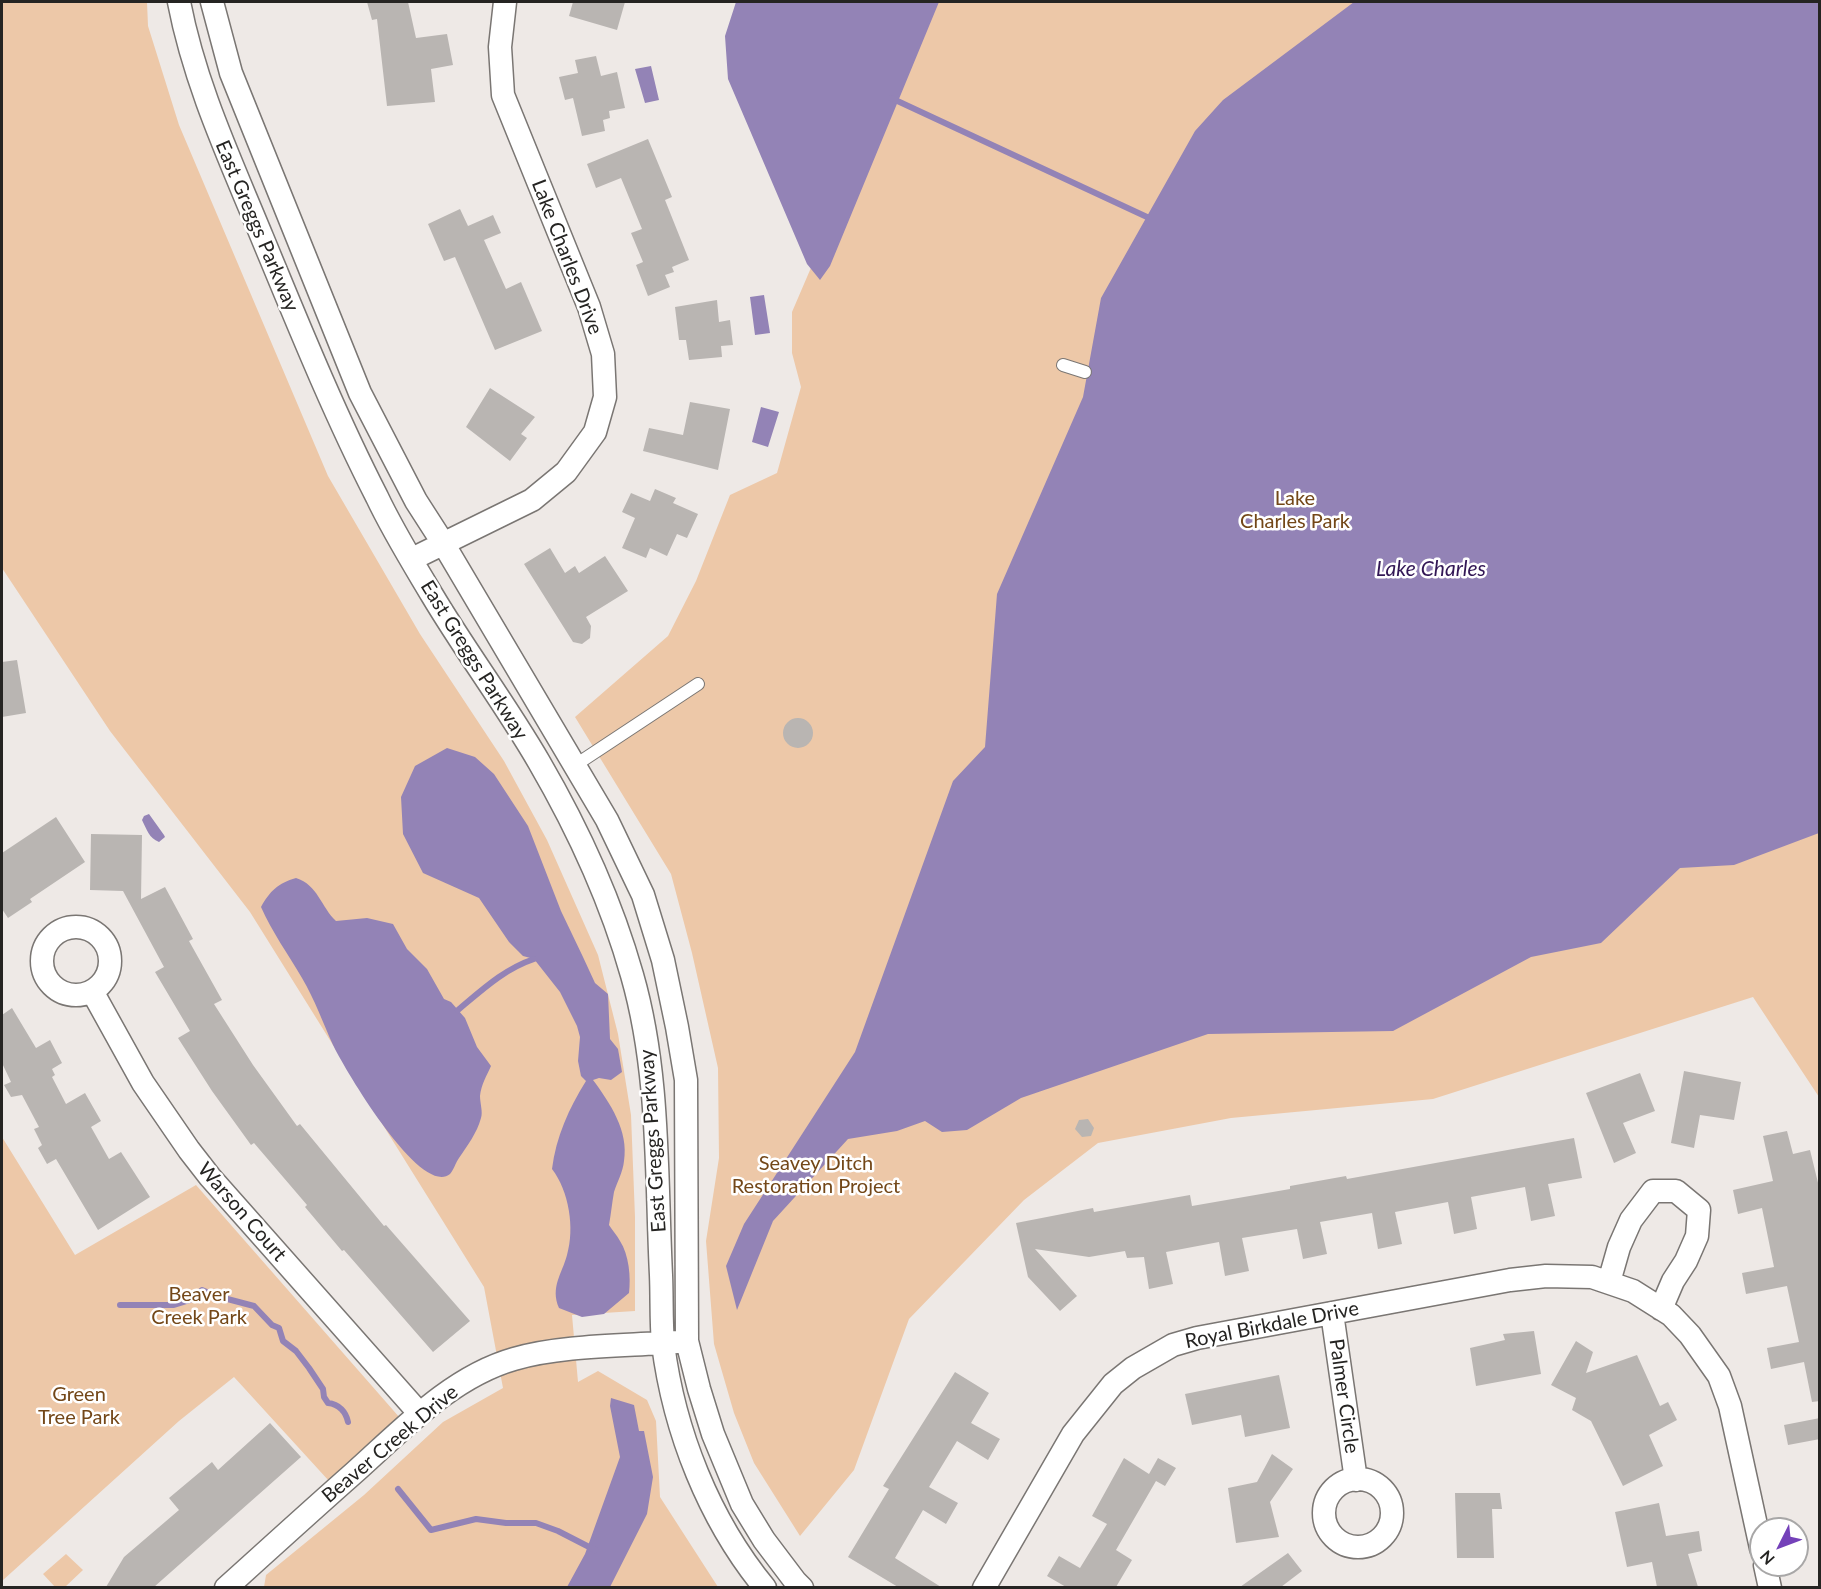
<!DOCTYPE html>
<style>
body{margin:0}
#map{position:relative;width:1821px;height:1589px;overflow:hidden;background:#eee9e6;font-family:Lato,sans-serif}
canvas{display:block}
.frame{position:absolute;inset:0;border:3px solid #252422;pointer-events:none}
.north{position:absolute;left:1749px;top:1517px;width:60px;height:60px;box-sizing:border-box;background:#fff;border:2px solid #a8a7a7;border-radius:50%;rotate:228deg;font-size:16px;font-weight:700;line-height:24px;text-align:center;color:#252422}
.north::after{content:'';display:block;margin:auto;width:21px;height:27px;background:#7441b9;clip-path:polygon(50% 0,100% 100%,50% 72%,0 100%)}
</style>
<div id="map">
<canvas width="1821" height="1589"></canvas>
<div class="frame"></div>
<div class="north">N</div>
</div>
<script>
const ctx = document.querySelector('canvas').getContext('2d');
ctx.lineJoin = 'round';
function fillPath(path, color) { ctx.fillStyle = color; ctx.fill(path, 'evenodd'); }
function trace(path, color, width, dash) { ctx.strokeStyle = color; ctx.lineWidth = width; ctx.lineCap = dash ? 'butt' : 'round'; ctx.setLineDash(dash || []); ctx.stroke(path); }
function drawText(font, color, halo, rows, align = 'center') {
  ctx.font = font + ' Lato,sans-serif'; ctx.lineWidth = 5; ctx.setLineDash([]); ctx.textBaseline = 'middle'; ctx.strokeStyle = halo; ctx.fillStyle = color; for (const [text, x, y, turn = 0] of rows) {
    ctx.save(); ctx.translate(x, y); ctx.rotate((+turn || 0) * Math.PI / 180); ctx.textAlign = isNaN(turn) ? turn : align; if (halo) ctx.strokeText(text, 0, 0); ctx.fillText(text, 0, 0); ctx.restore();
  }
}
fillPath(new Path2D(`
 M 2,2 L 147,2 L 148,26 L 179,125 L 328,476 L 420,634 L 504,761 L 547,840 L 598,955 L 618,1034 L 631,1115 L 635,1217 L 635,1311 L 572,1315 L 578,1382 L 598,1371 L 647,1400 L 656,1421 L 660,1497 L 718,1587 L 264,1587 L 266,1575 L 364,1495 L 443,1422 L 503,1388 L 484,1287 L 250,912 L 110,731 L 2,568 Z
 M 925,2 L 1819,2 L 1819,1097 L 1753,997 L 1433,1099 L 1231,1118 L 1098,1143 L 1024,1200 L 909,1319 L 854,1470 L 800,1536 L 754,1463 L 734,1413 L 714,1344 L 706,1241 L 719,1158 L 718,1068 L 692,953 L 671,874 L 575,717 L 668,636 L 696,581 L 730,495 L 777,473 L 801,387 L 792,353 L 792,312 Z
 M 2,1137 L 75,1255 L 196,1185 L 407,1426 L 329,1481 L 234,1377 L 179,1421 L 2,1581 Z
 M 66,1554 L 83,1570 L 65,1587 L 55,1587 L 43,1574 Z`), '#edc8a8');
fillPath(new Path2D(`
 M 736,2 L 939,2 L 830,266 L 820,280 L 807,264 L 728,79 L 725,36 Z
 M 1354,2 L 1819,2 L 1819,833 L 1734,865 L 1680,868 L 1601,943 L 1531,957 L 1393,1031 L 1208,1034 L 1021,1098 L 967,1130 L 942,1132 L 925,1121 L 897,1131 L 848,1139 L 773,1221 L 737,1310 L 726,1266 L 744,1224 L 855,1052 L 953,781 L 985,747 L 997,594 L 1083,397 L 1101,298 L 1195,131 L 1223,100 Z
 M 651,66 L 659,100 L 645,103 L 635,69 Z
 M 764,295 L 770,333 L 755,335 L 750,297 Z
 M 761,407 L 779,412 L 768,447 L 752,442 Z
 M 447,748 L 475,757 L 494,774 L 528,826 L 561,911 L 583,957 L 595,983 L 608,994 L 610,1039 L 618,1049 L 622,1072 L 611,1080 L 599,1078 L 593,1080 C 610,1103 629,1131 624,1161 C 623,1172 617,1182 614,1192 C 612,1203 611,1214 609,1225 C 612,1230 617,1235 620,1241 C 629,1255 631,1277 629,1293 L 604,1314 L 582,1317 L 559,1308 C 550,1287 562,1274 567,1255 C 575,1228 569,1191 552,1169 C 556,1137 569,1108 586,1081 L 581,1076 L 578,1061 L 580,1037 L 577,1026 L 560,992 L 534,959 L 523,956 L 509,942 L 479,898 L 423,873 L 403,834 L 401,797 L 415,766 Z
 M 149,814 L 164,835 L 165,837 L 159,842 C 149,838 147,830 142,820 L 144,816 Z
 M 296,878 C 318,885 321,907 336,921 L 367,918 L 393,924 L 407,949 L 427,969 L 444,999 L 451,1002 L 465,1018 L 477,1047 L 491,1066 C 487,1075 481,1085 480,1096 C 480,1103 483,1112 481,1118 C 477,1133 467,1146 459,1158 C 456,1162 453,1171 450,1174 C 420,1198 343,1066 333,1045 C 323,1023 315,1000 302,978 C 288,954 272,932 261,907 C 270,891 278,883 296,878 Z
 M 611,1398 L 634,1405 L 639,1431 L 644,1431 L 653,1477 L 647,1514 L 610,1587 L 567,1587 L 585,1554 L 620,1457 L 610,1406 Z`), '#9383b6');
trace(new Path2D(`
 M 891,98 L 1147,217
 M 458,1010 C 482,990 504,969 534,959
 M 120,1305 L 174,1305 L 190,1300 L 202,1290 L 216,1296 L 254,1306 L 272,1325 L 279,1328 L 283,1341 L 296,1351 L 309,1368 L 323,1389 L 324,1397 L 328,1403 C 339,1404 346,1412 348,1422
 M 398,1489 L 431,1530 L 476,1519 L 506,1523 L 536,1523 L 558,1531 L 595,1550`), '#9383b6', 6);
fillPath(new Path2D(`
 M 367,2 L 408,2 L 416,38 L 447,34 L 453,65 L 431,69 L 435,102 L 387,106 L 377,19 L 372,20 Z
 M 573,2 L 625,2 L 617,30 L 569,16 Z
 M 596,56 L 601,76 L 617,72 L 625,108 L 609,111 L 610,118 L 603,120 L 605,131 L 582,136 L 573,98 L 565,100 L 559,77 L 578,73 L 575,60 Z
 M 648,139 L 672,197 L 665,200 L 689,260 L 672,267 L 674,272 L 665,275 L 670,287 L 648,296 L 636,265 L 643,262 L 631,233 L 642,229 L 621,178 L 596,188 L 587,164 Z
 M 460,209 L 468,226 L 493,215 L 501,233 L 484,240 L 506,289 L 521,282 L 542,331 L 495,350 L 455,257 L 444,261 L 428,224 Z
 M 717,300 L 719,322 L 730,320 L 733,345 L 721,346 L 722,357 L 689,360 L 686,340 L 679,340 L 675,307 Z
 M 490,388 L 535,417 L 521,434 L 527,438 L 510,461 L 466,427 Z
 M 690,402 L 730,409 L 718,470 L 643,451 L 649,428 L 683,435 Z
 M 655,489 L 676,498 L 673,503 L 698,514 L 687,538 L 677,534 L 667,556 L 650,548 L 646,558 L 622,548 L 635,518 L 622,512 L 631,493 L 650,501 Z
 M 550,548 L 565,573 L 575,566 L 579,573 L 605,556 L 628,591 L 586,617 L 591,626 L 590,638 L 582,644 L 573,642 L 524,564 Z
 M 17,660 L 26,713 L 2,717 L 2,662 Z
 M783 733a15 15 0 1 1 30 0a15 15 0 1 1-30 0Z
 M 56,817 L 85,862 L 30,899 L 32,902 L 8,918 L 2,909 L 2,853 Z
 M 91,834 L 142,835 L 141,899 L 165,887 L 193,939 L 189,941 L 222,1000 L 214,1004 L 253,1065 L 297,1126 L 300,1124 L 384,1226 L 386,1225 L 470,1321 L 433,1352 L 344,1250 L 342,1251 L 305,1207 L 307,1205 L 254,1143 L 251,1145 L 212,1091 L 178,1038 L 190,1031 L 155,972 L 164,967 L 123,891 L 90,890 Z
 M 12,1008 L 36,1048 L 50,1040 L 62,1063 L 52,1069 L 55,1075 L 52,1077 L 66,1104 L 85,1093 L 101,1121 L 91,1127 L 109,1159 L 121,1152 L 150,1197 L 98,1230 L 56,1159 L 47,1164 L 38,1148 L 42,1145 L 34,1129 L 39,1127 L 22,1095 L 11,1097 L 4,1085 L 11,1082 L 2,1063 L 2,1015 Z
 M 1684,1071 L 1741,1082 L 1734,1120 L 1700,1115 L 1694,1148 L 1671,1143 Z
 M 1640,1073 L 1655,1111 L 1623,1123 L 1636,1153 L 1614,1163 L 1586,1093 Z
 M 1088,1119 L 1094,1128 L 1091,1136 L 1082,1137 L 1075,1129 L 1079,1120 Z
 M 1787,1131 L 1793,1154 L 1810,1150 L 1820,1191 L 1820,1401 L 1812,1402 L 1804,1362 L 1771,1369 L 1767,1348 L 1799,1342 L 1787,1286 L 1746,1294 L 1742,1273 L 1774,1267 L 1762,1208 L 1738,1214 L 1733,1190 L 1773,1181 L 1763,1136 Z
 M 1574,1138 L 1582,1178 L 1548,1184 L 1555,1216 L 1531,1221 L 1525,1187 L 1471,1197 L 1477,1229 L 1454,1234 L 1448,1202 L 1395,1212 L 1402,1244 L 1378,1249 L 1372,1213 L 1320,1222 L 1327,1254 L 1303,1259 L 1297,1229 L 1242,1238 L 1249,1271 L 1225,1276 L 1219,1242 L 1166,1252 L 1173,1284 L 1149,1289 L 1144,1257 L 1127,1258 L 1125,1251 L 1089,1257 L 1035,1249 L 1077,1296 L 1060,1311 L 1028,1277 L 1016,1223 L 1093,1208 L 1094,1212 L 1190,1195 L 1192,1206 L 1290,1189 L 1290,1186 L 1346,1176 L 1347,1179 Z
 M 1534,1331 L 1541,1374 L 1476,1386 L 1470,1348 L 1505,1340 L 1503,1334 Z
 M 1576,1341 L 1593,1352 L 1586,1373 L 1637,1355 L 1660,1406 L 1668,1402 L 1677,1420 L 1649,1435 L 1663,1466 L 1623,1486 L 1591,1421 L 1572,1410 L 1576,1398 L 1551,1385 Z
 M 955,1372 L 989,1393 L 971,1423 L 1000,1439 L 988,1460 L 957,1441 L 929,1487 L 958,1503 L 946,1524 L 923,1510 L 895,1558 L 941,1587 L 898,1587 L 848,1557 L 889,1489 L 883,1486 Z
 M 1279,1375 L 1290,1428 L 1245,1437 L 1241,1415 L 1192,1425 L 1185,1394 Z
 M 1820,1418 L 1820,1439 L 1788,1445 L 1784,1425 Z
 M 270,1423 L 301,1457 L 154,1587 L 106,1587 L 124,1557 L 179,1510 L 169,1498 L 212,1462 L 218,1470 Z
 M 1272,1454 L 1293,1469 L 1270,1502 L 1279,1537 L 1236,1543 L 1228,1488 L 1257,1482 Z
 M 1124,1458 L 1149,1474 L 1158,1458 L 1176,1468 L 1165,1486 L 1156,1481 L 1116,1550 L 1132,1560 L 1116,1587 L 1066,1587 L 1047,1576 L 1059,1556 L 1080,1568 L 1107,1524 L 1092,1516 Z
 M 1455,1493 L 1500,1493 L 1502,1509 L 1492,1509 L 1494,1558 L 1457,1558 Z
 M 1659,1503 L 1666,1536 L 1699,1531 L 1702,1551 L 1688,1554 L 1698,1587 L 1657,1587 L 1652,1562 L 1627,1567 L 1615,1512 Z
 M 1288,1553 L 1302,1571 L 1281,1587 L 1240,1587 Z`), '#b9b5b2');
const service = new Path2D(`
 M 1063,365 L 1085,372
 M 574,766 L 698,684`);
const minor = new Path2D(`
 M 179,2 C 195,85 230,159 262,237 C 298,324 334,413 377,497 C 393,531 413,563 432,595 C 466,652 506,705 539,762 C 578,829 611,901 632,975 C 660,1072 656,1175 661,1275 C 662,1298 661,1321 663,1344 C 674,1431 709,1520 765,1588
 M 212,2 L 231,73 L 360,393 L 416,501 L 443,543 L 607,820 L 643,895 L 663,960 L 677,1027 L 686,1080 L 687,1341 L 699,1389 L 713,1434 L 742,1504 L 764,1540 L 795,1581 L 802,1588
 M 412,559 L 532,500 L 566,472 L 595,432 L 605,397 L 603,354 L 589,307 L 503,95 L 500,47 L 505,2
 M42 961a34 34 0 1 1 68 0a34 34 0 1 1-68 0Z
 M 92,991 L 143,1083 L 189,1150 L 210,1177 L 420,1414
 M 1609,1282 L 1619,1247 L 1631,1220 L 1653,1191 L 1676,1191 L 1699,1210 L 1697,1236 L 1686,1261 L 1673,1281 L 1661,1309
 M 1332,1313 L 1356,1480
 M1324 1513a34 34 0 1 1 68 0a34 34 0 1 1-68 0Z
 M 1765,1565 L 1770,1588
 M 226,1588 C 269,1549 312,1510 355,1472 C 402,1430 451,1377 514,1359 C 561,1345 626,1346 677,1342
 M 984,1588 L 1073,1434 L 1113,1384 L 1133,1368 L 1173,1345 L 1197,1338 L 1510,1280 L 1546,1276 L 1592,1277 L 1633,1291 L 1671,1315 L 1690,1335 L 1719,1376 L 1730,1406 L 1761,1548`);
trace(service, '#7a7673', 14);
trace(minor, '#7a7673', 25);
trace(service, '#fff', 12);
trace(minor, '#fff', 22);
drawText('20px', '#252422', '#fff', [
 ["East Greggs Parkway",257,226,67],
 ["Lake Charles Drive",567,257,69],
 ["East Greggs Parkway",474,660,58],
 ["East Greggs Parkway",653,1141,-94],
 ["Warson Court",242,1212,49],
 ["Royal Birkdale Drive",1272,1325,-11],
 ["Palmer Circle",1344,1396,82],
 ["Beaver Creek Drive",390,1444,-40]
]);
drawText('20px', '#734718', '#fff', [
 ["Lake",1295,499],
 ["Charles Park",1295,522],
 ["Seavey Ditch",816,1164],
 ["Restoration Project",816,1187],
 ["Beaver",199,1295],
 ["Creek Park",199,1318],
 ["Green",79,1395],
 ["Tree Park",79,1418]
]);
drawText('italic 21px', '#321755', '#fff', [
 ["Lake Charles",1431,569]
]);
</script>
